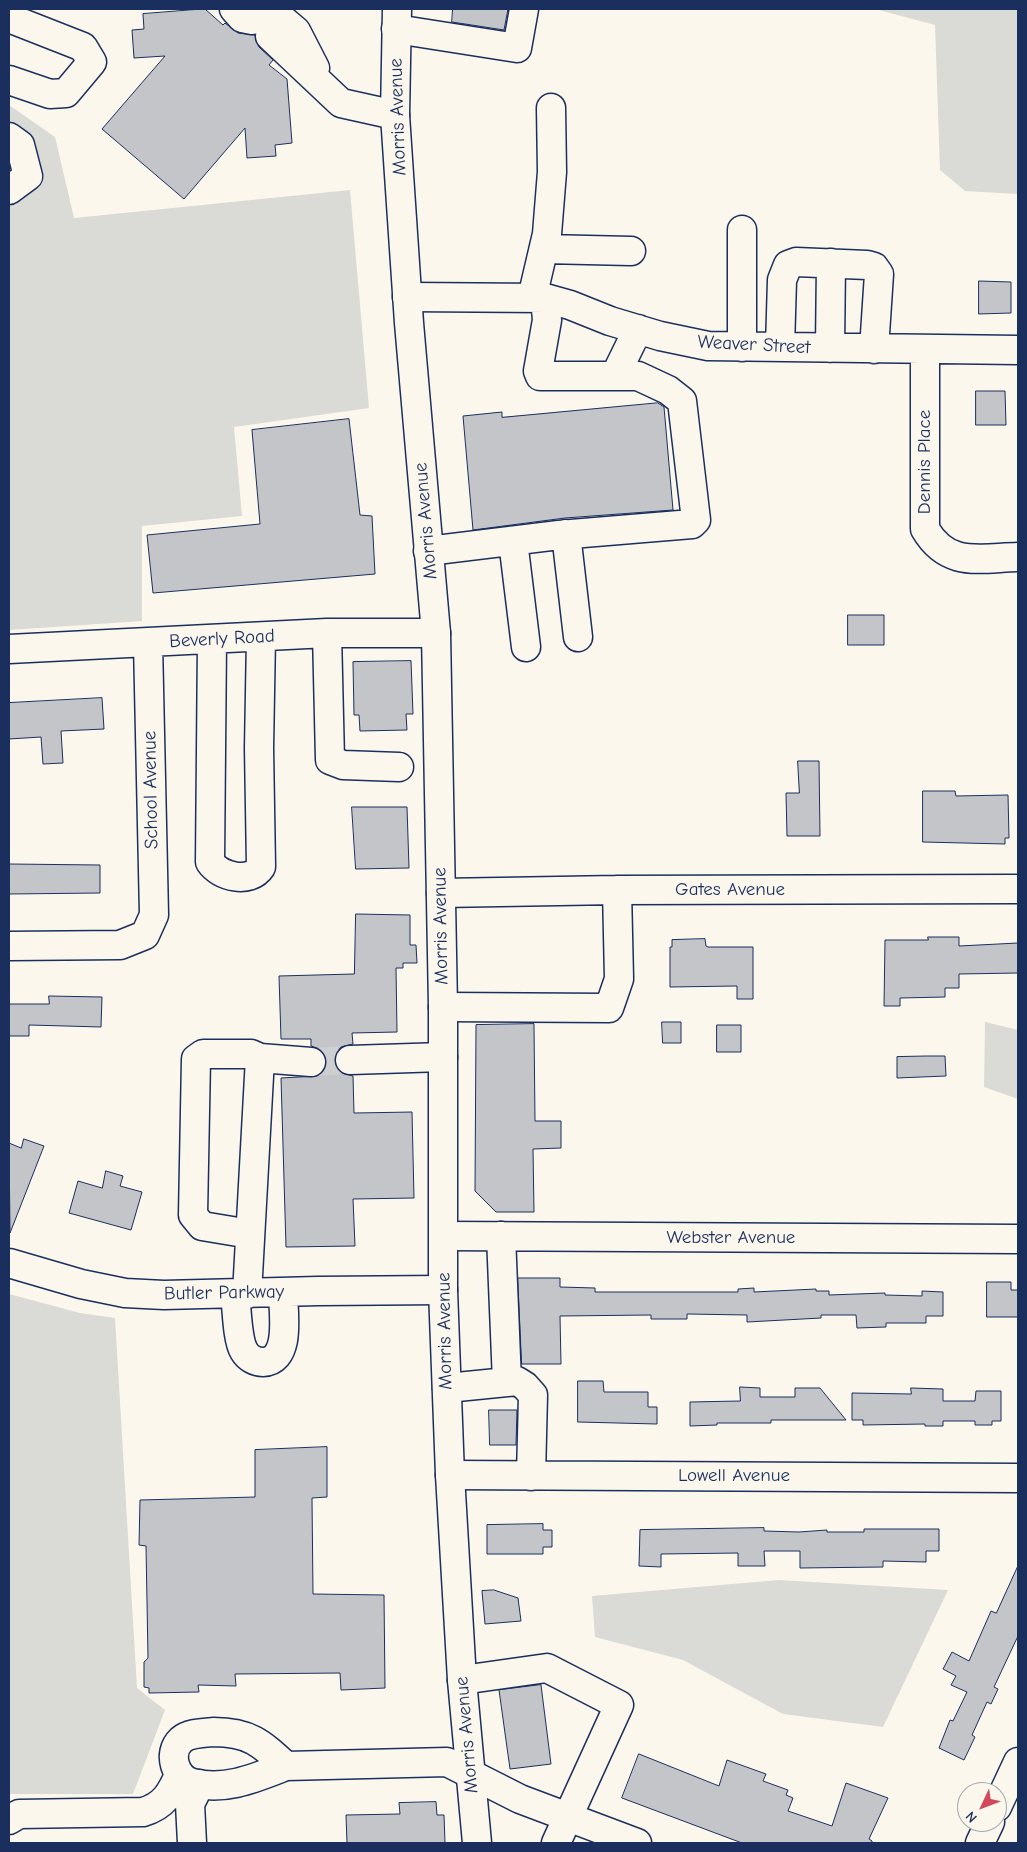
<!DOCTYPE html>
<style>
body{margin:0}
#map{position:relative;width:1027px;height:1852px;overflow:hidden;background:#fbf7ec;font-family:"Comic Neue",sans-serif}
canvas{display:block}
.frame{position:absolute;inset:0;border:10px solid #1b2f5e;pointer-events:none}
.north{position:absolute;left:957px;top:1782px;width:50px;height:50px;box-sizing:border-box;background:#fbf7ec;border:1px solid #a1a7b3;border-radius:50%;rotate:227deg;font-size:14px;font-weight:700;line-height:20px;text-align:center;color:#1b2f5e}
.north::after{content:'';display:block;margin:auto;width:18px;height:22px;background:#d1495b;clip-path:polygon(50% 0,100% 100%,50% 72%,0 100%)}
</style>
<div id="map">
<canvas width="1027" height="1852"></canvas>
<div class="frame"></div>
<div class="north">N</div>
</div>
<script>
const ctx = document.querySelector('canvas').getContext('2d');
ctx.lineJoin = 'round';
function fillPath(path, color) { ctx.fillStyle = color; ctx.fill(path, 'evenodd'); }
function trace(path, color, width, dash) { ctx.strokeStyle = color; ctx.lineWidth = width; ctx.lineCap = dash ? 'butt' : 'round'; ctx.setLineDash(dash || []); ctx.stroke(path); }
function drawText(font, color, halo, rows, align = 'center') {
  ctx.font = font + ' "Comic Neue",sans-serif'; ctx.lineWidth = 4; ctx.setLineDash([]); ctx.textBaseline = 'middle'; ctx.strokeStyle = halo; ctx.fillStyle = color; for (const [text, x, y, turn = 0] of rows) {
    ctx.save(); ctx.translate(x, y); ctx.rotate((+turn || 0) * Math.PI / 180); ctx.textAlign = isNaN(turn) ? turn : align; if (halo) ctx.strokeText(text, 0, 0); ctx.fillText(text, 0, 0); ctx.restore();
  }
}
fillPath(new Path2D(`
 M 875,9 L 1018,9 L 1018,194 L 965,191 L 940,170 L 935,25 Z
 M 9,105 L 55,137 L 74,218 L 350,190 L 369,408 L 234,427 L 242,516 L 142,526 L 142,621 L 9,630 Z
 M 985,1022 L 1018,1030 L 1018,1099 L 984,1087 Z
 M 9,1294 L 80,1313 L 115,1318 L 137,1688 L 165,1710 L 133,1794 L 9,1794 Z
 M 779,1580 L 948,1590 L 883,1727 L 783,1714 L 683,1660 L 595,1637 L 592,1596 Z`), '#dadad7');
const building = new Path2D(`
 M 205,9 L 223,25 L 225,23 L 238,33 L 255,35 L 259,47 L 273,60 L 269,65 L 287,79 L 292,143 L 275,145 L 276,156 L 247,158 L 245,128 L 184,199 L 102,129 L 165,56 L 134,58 L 132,30 L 144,29 L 143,14 Z
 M 453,9 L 508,9 L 504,30 L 452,22 Z
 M 979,281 L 1011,282 L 1011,313 L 979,314 Z
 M 976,391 L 1005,391 L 1006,425 L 976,425 Z
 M 658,403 L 664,407 L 673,510 L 565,518 L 473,530 L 463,416 L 502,412 L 502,417 Z
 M 349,419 L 360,515 L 372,516 L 375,574 L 153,593 L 147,535 L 260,524 L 252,430 Z
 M 848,615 L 884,615 L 884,645 L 848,645 Z
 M 411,661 L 413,714 L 406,714 L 407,730 L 360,731 L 359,715 L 354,715 L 353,662 Z
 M 102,698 L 104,729 L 61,731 L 63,763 L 43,764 L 41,737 L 9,739 L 9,703 Z
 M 798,761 L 819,761 L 820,836 L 787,836 L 786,793 L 799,793 Z
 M 923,791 L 955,791 L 956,796 L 1008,795 L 1009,838 L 1005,838 L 1005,844 L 923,842 Z
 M 352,807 L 407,807 L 409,868 L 356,869 Z
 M 9,864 L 100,865 L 100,893 L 9,894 Z
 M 356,914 L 410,915 L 410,945 L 416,945 L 417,963 L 403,963 L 403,968 L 396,968 L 397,1032 L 352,1033 L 353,1044 L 341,1047 L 336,1053 L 334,1060 L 337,1068 L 342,1073 L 353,1076 L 354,1113 L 412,1112 L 414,1198 L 353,1199 L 355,1246 L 286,1247 L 281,1078 L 317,1076 L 324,1070 L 327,1063 L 325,1055 L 320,1049 L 311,1046 L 311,1039 L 281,1039 L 279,976 L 354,974 Z
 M 928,937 L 959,937 L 959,946 L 1018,943 L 1018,973 L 959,974 L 959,988 L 945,988 L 945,997 L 900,998 L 900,1006 L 884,1006 L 885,940 L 928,940 Z
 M 705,939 L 706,946 L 708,947 L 753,947 L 753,999 L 737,999 L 737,986 L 670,987 L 670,947 L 672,947 L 672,940 Z
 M 49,996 L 102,997 L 101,1027 L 29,1025 L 29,1036 L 9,1036 L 9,1004 L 49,1004 Z
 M 662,1022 L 681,1022 L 681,1043 L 663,1043 Z
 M 534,1024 L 535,1121 L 561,1121 L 561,1148 L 533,1149 L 534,1212 L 496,1212 L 475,1191 L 476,1025 Z
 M 717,1025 L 741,1025 L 741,1052 L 717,1052 Z
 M 927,1056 L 945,1056 L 946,1076 L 897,1078 L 897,1057 Z
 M 24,1139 L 44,1146 L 10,1233 L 9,1143 L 21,1148 Z
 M 106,1171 L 123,1176 L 120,1186 L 142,1192 L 131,1230 L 69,1213 L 78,1181 L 102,1188 Z
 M 518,1278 L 560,1278 L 560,1287 L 595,1288 L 595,1292 L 738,1292 L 738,1289 L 754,1288 L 754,1292 L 816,1289 L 816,1291 L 829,1291 L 829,1295 L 885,1293 L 885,1295 L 922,1296 L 922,1291 L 943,1292 L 943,1316 L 926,1316 L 926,1323 L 886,1323 L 886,1327 L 857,1328 L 856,1315 L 821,1315 L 821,1318 L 747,1322 L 747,1315 L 687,1314 L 687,1319 L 651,1319 L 651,1315 L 560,1316 L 561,1364 L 522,1364 Z
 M 987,1282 L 1011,1282 L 1011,1290 L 1018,1290 L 1018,1317 L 987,1317 Z
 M 578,1381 L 603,1381 L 604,1392 L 648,1392 L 648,1407 L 657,1407 L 657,1424 L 578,1422 Z
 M 740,1387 L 760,1388 L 760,1397 L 795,1397 L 795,1388 L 820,1388 L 846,1420 L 771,1420 L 771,1423 L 717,1423 L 717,1425 L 690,1426 L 690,1402 L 740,1401 Z
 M 911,1388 L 943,1389 L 943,1401 L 975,1401 L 976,1391 L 1001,1391 L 1001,1421 L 992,1421 L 992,1425 L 975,1425 L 975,1421 L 943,1421 L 943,1426 L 925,1426 L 925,1424 L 863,1425 L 863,1420 L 852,1420 L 852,1393 L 911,1394 Z
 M 489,1410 L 517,1410 L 516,1445 L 490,1445 Z
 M 327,1447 L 327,1497 L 312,1498 L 313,1594 L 384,1595 L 385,1688 L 341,1690 L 340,1673 L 235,1674 L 236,1686 L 198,1685 L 199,1692 L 149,1693 L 149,1688 L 144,1687 L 144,1662 L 148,1658 L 146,1546 L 139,1545 L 140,1500 L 255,1497 L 255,1450 Z
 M 543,1524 L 543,1530 L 552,1530 L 552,1547 L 543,1547 L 543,1554 L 487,1554 L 487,1525 Z
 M 764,1528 L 764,1531 L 799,1532 L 827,1530 L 827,1532 L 864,1532 L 864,1529 L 939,1529 L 939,1551 L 926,1551 L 926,1562 L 883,1561 L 883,1567 L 800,1568 L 800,1551 L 764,1551 L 765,1566 L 738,1566 L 738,1553 L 661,1554 L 661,1567 L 639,1566 L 640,1530 Z
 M 1018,1566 L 1018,1636 L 994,1687 L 998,1689 L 991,1704 L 987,1702 L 972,1735 L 975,1737 L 964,1760 L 939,1748 L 950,1720 L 953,1721 L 967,1692 L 951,1685 L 956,1676 L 943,1669 L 952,1652 L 969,1661 L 991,1611 L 996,1613 Z
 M 494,1590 L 518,1598 L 521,1621 L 485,1624 L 482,1591 Z
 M 541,1685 L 551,1764 L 510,1769 L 499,1690 Z
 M 639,1754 L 719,1786 L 727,1760 L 766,1774 L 763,1781 L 788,1790 L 786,1795 L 793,1798 L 788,1811 L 832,1826 L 846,1783 L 888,1798 L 869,1839 L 872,1841 L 872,1843 L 742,1843 L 622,1798 Z
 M 436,1802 L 437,1815 L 444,1815 L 445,1843 L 347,1843 L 346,1815 L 400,1814 L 399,1803 Z`);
fillPath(building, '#c3c5c9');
trace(building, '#1b2f5e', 1);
trace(new Path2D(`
 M 311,1062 L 350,1060`), '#cecfd0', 28, [28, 14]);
const minor = new Path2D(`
 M 234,9 L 242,18 L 252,20
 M 270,9 L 296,31 L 315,68
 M 9,18 L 83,47 L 92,62 L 66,93 L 50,94 L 9,80
 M 396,29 L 517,48 L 524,9
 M 270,36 L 341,103 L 395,115
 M 9,137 L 20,145 L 28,176 L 9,190
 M 742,230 L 742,347
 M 544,249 L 631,251
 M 407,297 L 545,298 L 570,305 L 610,321 L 660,336 L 708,346 L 1018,350
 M 532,298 L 547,234 L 552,172 L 551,108
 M 780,347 L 782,280 L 788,265 L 796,262 L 867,265 L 874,267 L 879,274 L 874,349
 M 830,348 L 831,263
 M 925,350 L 925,529 C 948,568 979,558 1018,557
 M 615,376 L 638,329
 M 566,534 L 578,637
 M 513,541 L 526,647
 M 428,551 L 559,535 L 692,524 L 696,520 L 682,401 L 668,390 L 638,376 L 540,376 L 538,371 L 547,320 L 545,298
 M 327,633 L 330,760 L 343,765 L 399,767
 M 212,640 L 210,862 C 220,877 250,884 261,867 L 259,748 L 261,637
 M 9,649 L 327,633 L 436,633
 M 441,893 L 617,890 L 1018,889
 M 9,946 L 120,945 L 145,935 L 154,915 L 148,643
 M 443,1007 L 609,1008 L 619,979 L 617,890
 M 350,1060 L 443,1057
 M 250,1234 L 202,1226 L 193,1215 L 196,1059 L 203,1054 L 251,1054 L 260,1058 L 311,1062
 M 444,1236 L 1018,1239
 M 501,1236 L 507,1382
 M 9,1263 L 81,1284 L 125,1293 L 164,1295 L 318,1291 L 443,1290
 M 235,1294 C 237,1309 237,1339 244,1351 C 248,1358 256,1362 263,1362 C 292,1361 283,1311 283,1292
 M 247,1294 L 260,1058
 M 447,1388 L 517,1381 L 525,1386 L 533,1395 L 531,1476
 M 450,1475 L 1018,1478
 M 462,1680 L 547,1668 L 619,1705 L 556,1843
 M 214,1732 C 249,1732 261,1743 286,1766 C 255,1778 226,1791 193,1783 C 175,1779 167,1753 181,1740 C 189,1733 203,1733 214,1732 Z
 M 286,1766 L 447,1762 L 520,1799 L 637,1843
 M 997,1807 L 1018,1762
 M 9,1820 L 19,1814 L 143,1812 C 164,1806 171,1793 179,1775
 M 192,1843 L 190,1804 L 200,1784
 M 980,1843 L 990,1822`);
const major = new Path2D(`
 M 397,9 L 395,115 L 409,323 L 436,633 L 443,1007 L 443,1290 L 450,1475 L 462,1680 L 477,1843`);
trace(minor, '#1b2f5e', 31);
trace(major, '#1b2f5e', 31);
trace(minor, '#fbf7ec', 28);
trace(major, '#fbf7ec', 28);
drawText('19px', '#1b2f5e', '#fbf7ec', [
 ["Morris Avenue",398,117,-92],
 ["Weaver Street",754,345,3],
 ["Dennis Place",925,462,-90],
 ["Morris Avenue",426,521,-95],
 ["Beverly Road",222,639,-3],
 ["School Avenue",151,790,-91],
 ["Gates Avenue",730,890],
 ["Morris Avenue",441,926,-91],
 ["Webster Avenue",731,1238],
 ["Butler Parkway",224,1293,-1],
 ["Morris Avenue",445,1331,-91],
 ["Lowell Avenue",734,1476],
 ["Morris Avenue",467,1735,-95]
]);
</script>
